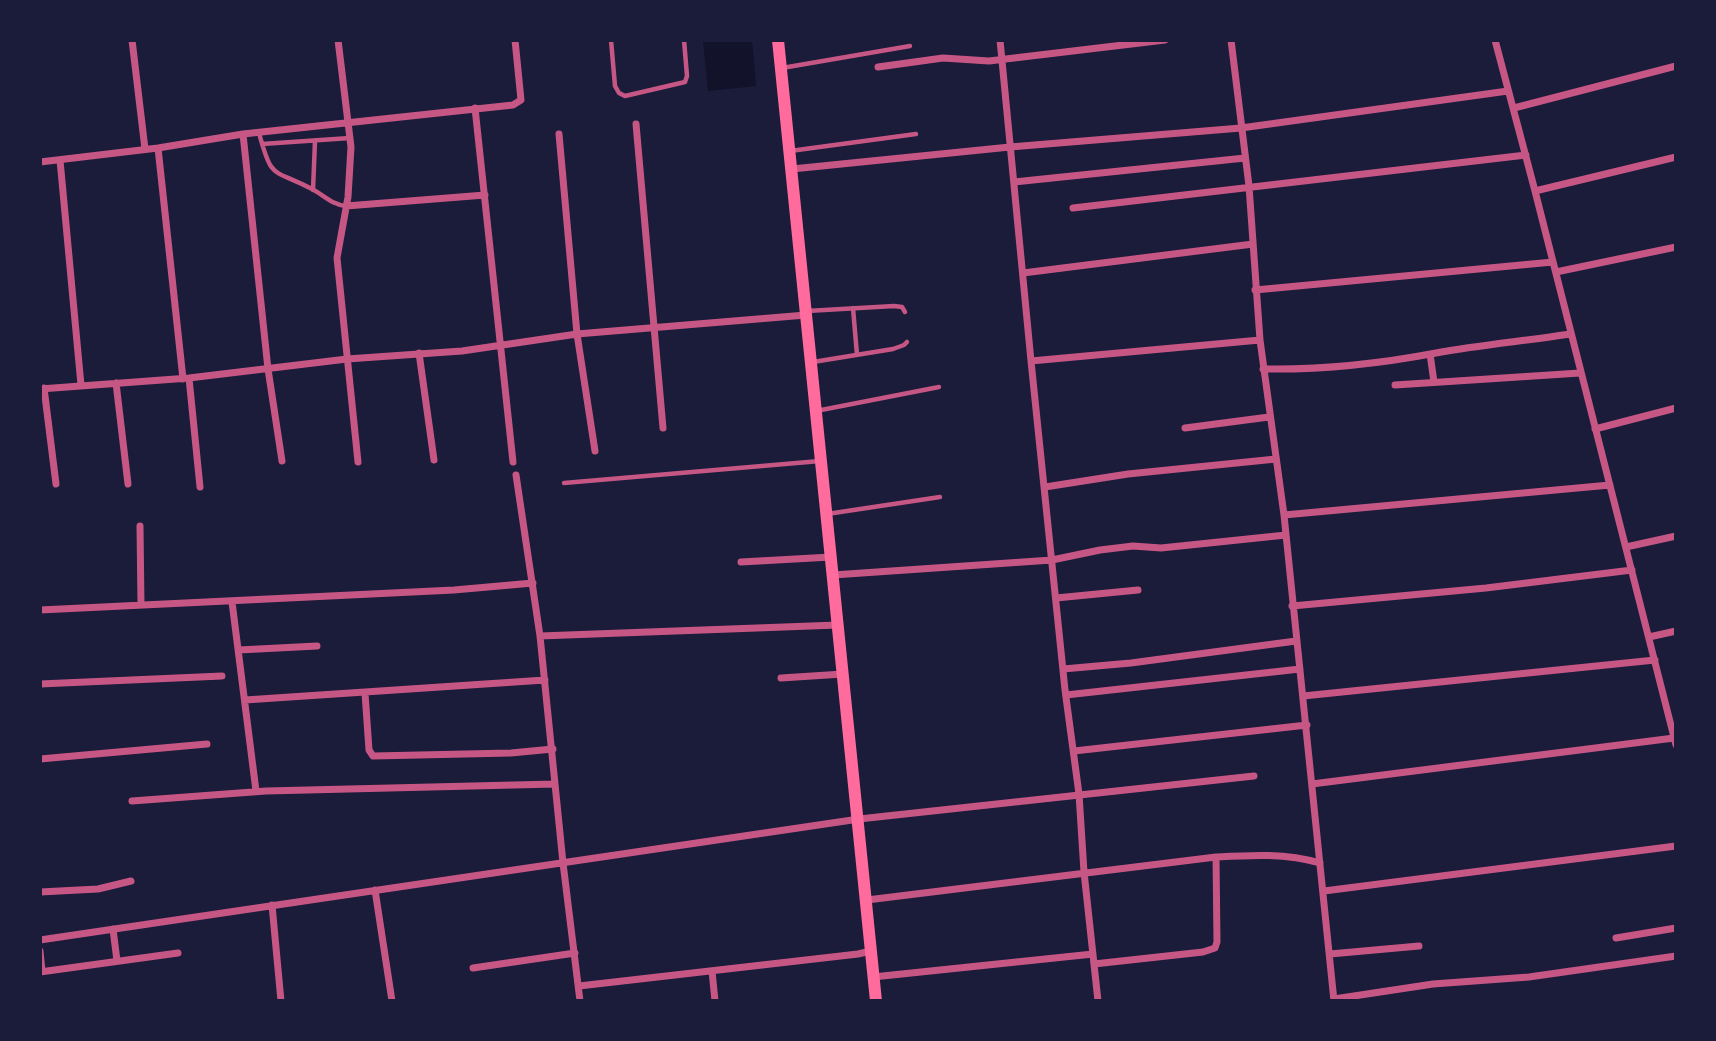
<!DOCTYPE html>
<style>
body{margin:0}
#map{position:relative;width:1716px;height:1041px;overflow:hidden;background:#1b1b3a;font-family:Helvetica,sans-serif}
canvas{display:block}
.frame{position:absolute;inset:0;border:42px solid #1b1b3a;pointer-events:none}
</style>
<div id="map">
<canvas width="1716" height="1041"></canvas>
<div class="frame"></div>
</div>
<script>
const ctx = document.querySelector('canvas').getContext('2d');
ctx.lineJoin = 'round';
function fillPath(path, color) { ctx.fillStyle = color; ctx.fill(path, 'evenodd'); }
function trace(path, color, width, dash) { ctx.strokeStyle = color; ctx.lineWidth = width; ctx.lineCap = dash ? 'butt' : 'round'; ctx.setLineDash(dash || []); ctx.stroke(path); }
fillPath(new Path2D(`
 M 703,40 L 752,40 L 756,86 L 708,91 Z`), '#12122b');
trace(new Path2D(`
 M 611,40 L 615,86 L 619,93 L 625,96 L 685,82 L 687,76 L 684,40
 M 782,68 L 910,46
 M 259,133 C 272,181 272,168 312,189 C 325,196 331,204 346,206
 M 262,144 L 350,138
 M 790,151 L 916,134
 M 313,190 L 315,141
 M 853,308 L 857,355
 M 807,311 L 894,306 L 902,307 L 905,312
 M 813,362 L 893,349 L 904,345 L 907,342
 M 816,411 L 939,387
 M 564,483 L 820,461
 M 827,514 L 940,497`), '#c65784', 4.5);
trace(new Path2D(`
 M 132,40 L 145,149
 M 338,40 L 351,147 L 348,197 L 337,258 L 358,462
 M 1000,40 L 1031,361 L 1065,690 L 1079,794 L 1084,872 L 1098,1001
 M 1231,40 L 1249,186 L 1260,340 L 1284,515 L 1334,1001
 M 1495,40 L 1535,191 L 1676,745
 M 878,67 L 943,58 L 989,61 L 1165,40
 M 475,108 L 513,462
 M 1514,108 L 1676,66
 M 636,124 L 663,428
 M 243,134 L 268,369 L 282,461
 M 559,134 L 577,334 L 595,451
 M 158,148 L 183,379
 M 60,160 L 81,385
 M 40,162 L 158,148 L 243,134 L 513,105 L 521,100 L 515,40
 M 792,169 L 1010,147 L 1241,128 L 1508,91
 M 1014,182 L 1245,158
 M 1535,191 L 1676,157
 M 346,206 L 485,195
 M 1073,208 L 1526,155
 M 1556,272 L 1676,247
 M 1023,273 L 1253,244
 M 1255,290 L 1553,262
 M 419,353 L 434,460
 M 1430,354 L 1434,382
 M 1031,361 L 1260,340
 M 1263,369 C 1322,370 1378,364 1436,353 C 1480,345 1525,341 1570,334
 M 189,378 L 200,487
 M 116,383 L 128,484
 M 1395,385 L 1580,373
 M 44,388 L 56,484
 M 40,389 L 189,378 L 347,359 L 462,351 L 577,334 L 806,315
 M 1185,428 L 1269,417
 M 1595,429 L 1676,408
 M 516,475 L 540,636 L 563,863 L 580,1001
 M 1045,487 L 1128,474 L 1276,459
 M 1284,515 L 1610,485
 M 140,526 L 141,605
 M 1626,547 L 1676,536
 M 741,562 L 831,557
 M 833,575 L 1052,560 L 1100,550 L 1133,546 L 1161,548 L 1286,535
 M 1056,598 L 1138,590
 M 232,602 L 256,791
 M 1292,606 L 1486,588 L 1632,570
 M 40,610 L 454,590 L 533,583
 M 540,636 L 838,625
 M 1649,637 L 1676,631
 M 239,650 L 317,646
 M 1063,669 L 1131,663 L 1296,641
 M 781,678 L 843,674
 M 40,684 L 222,676
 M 365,693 L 369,750 L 373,756 L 511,753 L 553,749
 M 1066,695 L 1300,669
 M 1303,696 L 1655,660
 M 245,700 L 545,680
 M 1074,751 L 1307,725
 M 40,759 L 207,744
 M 1312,784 L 1674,738
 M 132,801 L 266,791 L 555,784
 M 375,890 L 392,1001
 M 1324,891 L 1676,846
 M 40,892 L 98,889 L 131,881
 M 867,900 L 1216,857 C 1252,855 1285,853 1320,863
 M 272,905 L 281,1001
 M 113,929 L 117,961
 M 1616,938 L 1676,928
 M 40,940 L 859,819 L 1254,776
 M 40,951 L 42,971
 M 1330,954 L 1419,946
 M 1094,964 L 1203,952 L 1215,948 L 1217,942 L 1216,857
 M 473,968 L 575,953
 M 712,971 L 715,1001
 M 40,972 L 178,953
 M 873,977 L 1093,954
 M 579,986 L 858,954 L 871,951
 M 1334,999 L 1433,984 L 1529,977 L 1676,956`), '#c65784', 7);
trace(new Path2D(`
 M 778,40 L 876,1001`), '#ff6b9d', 12);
</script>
